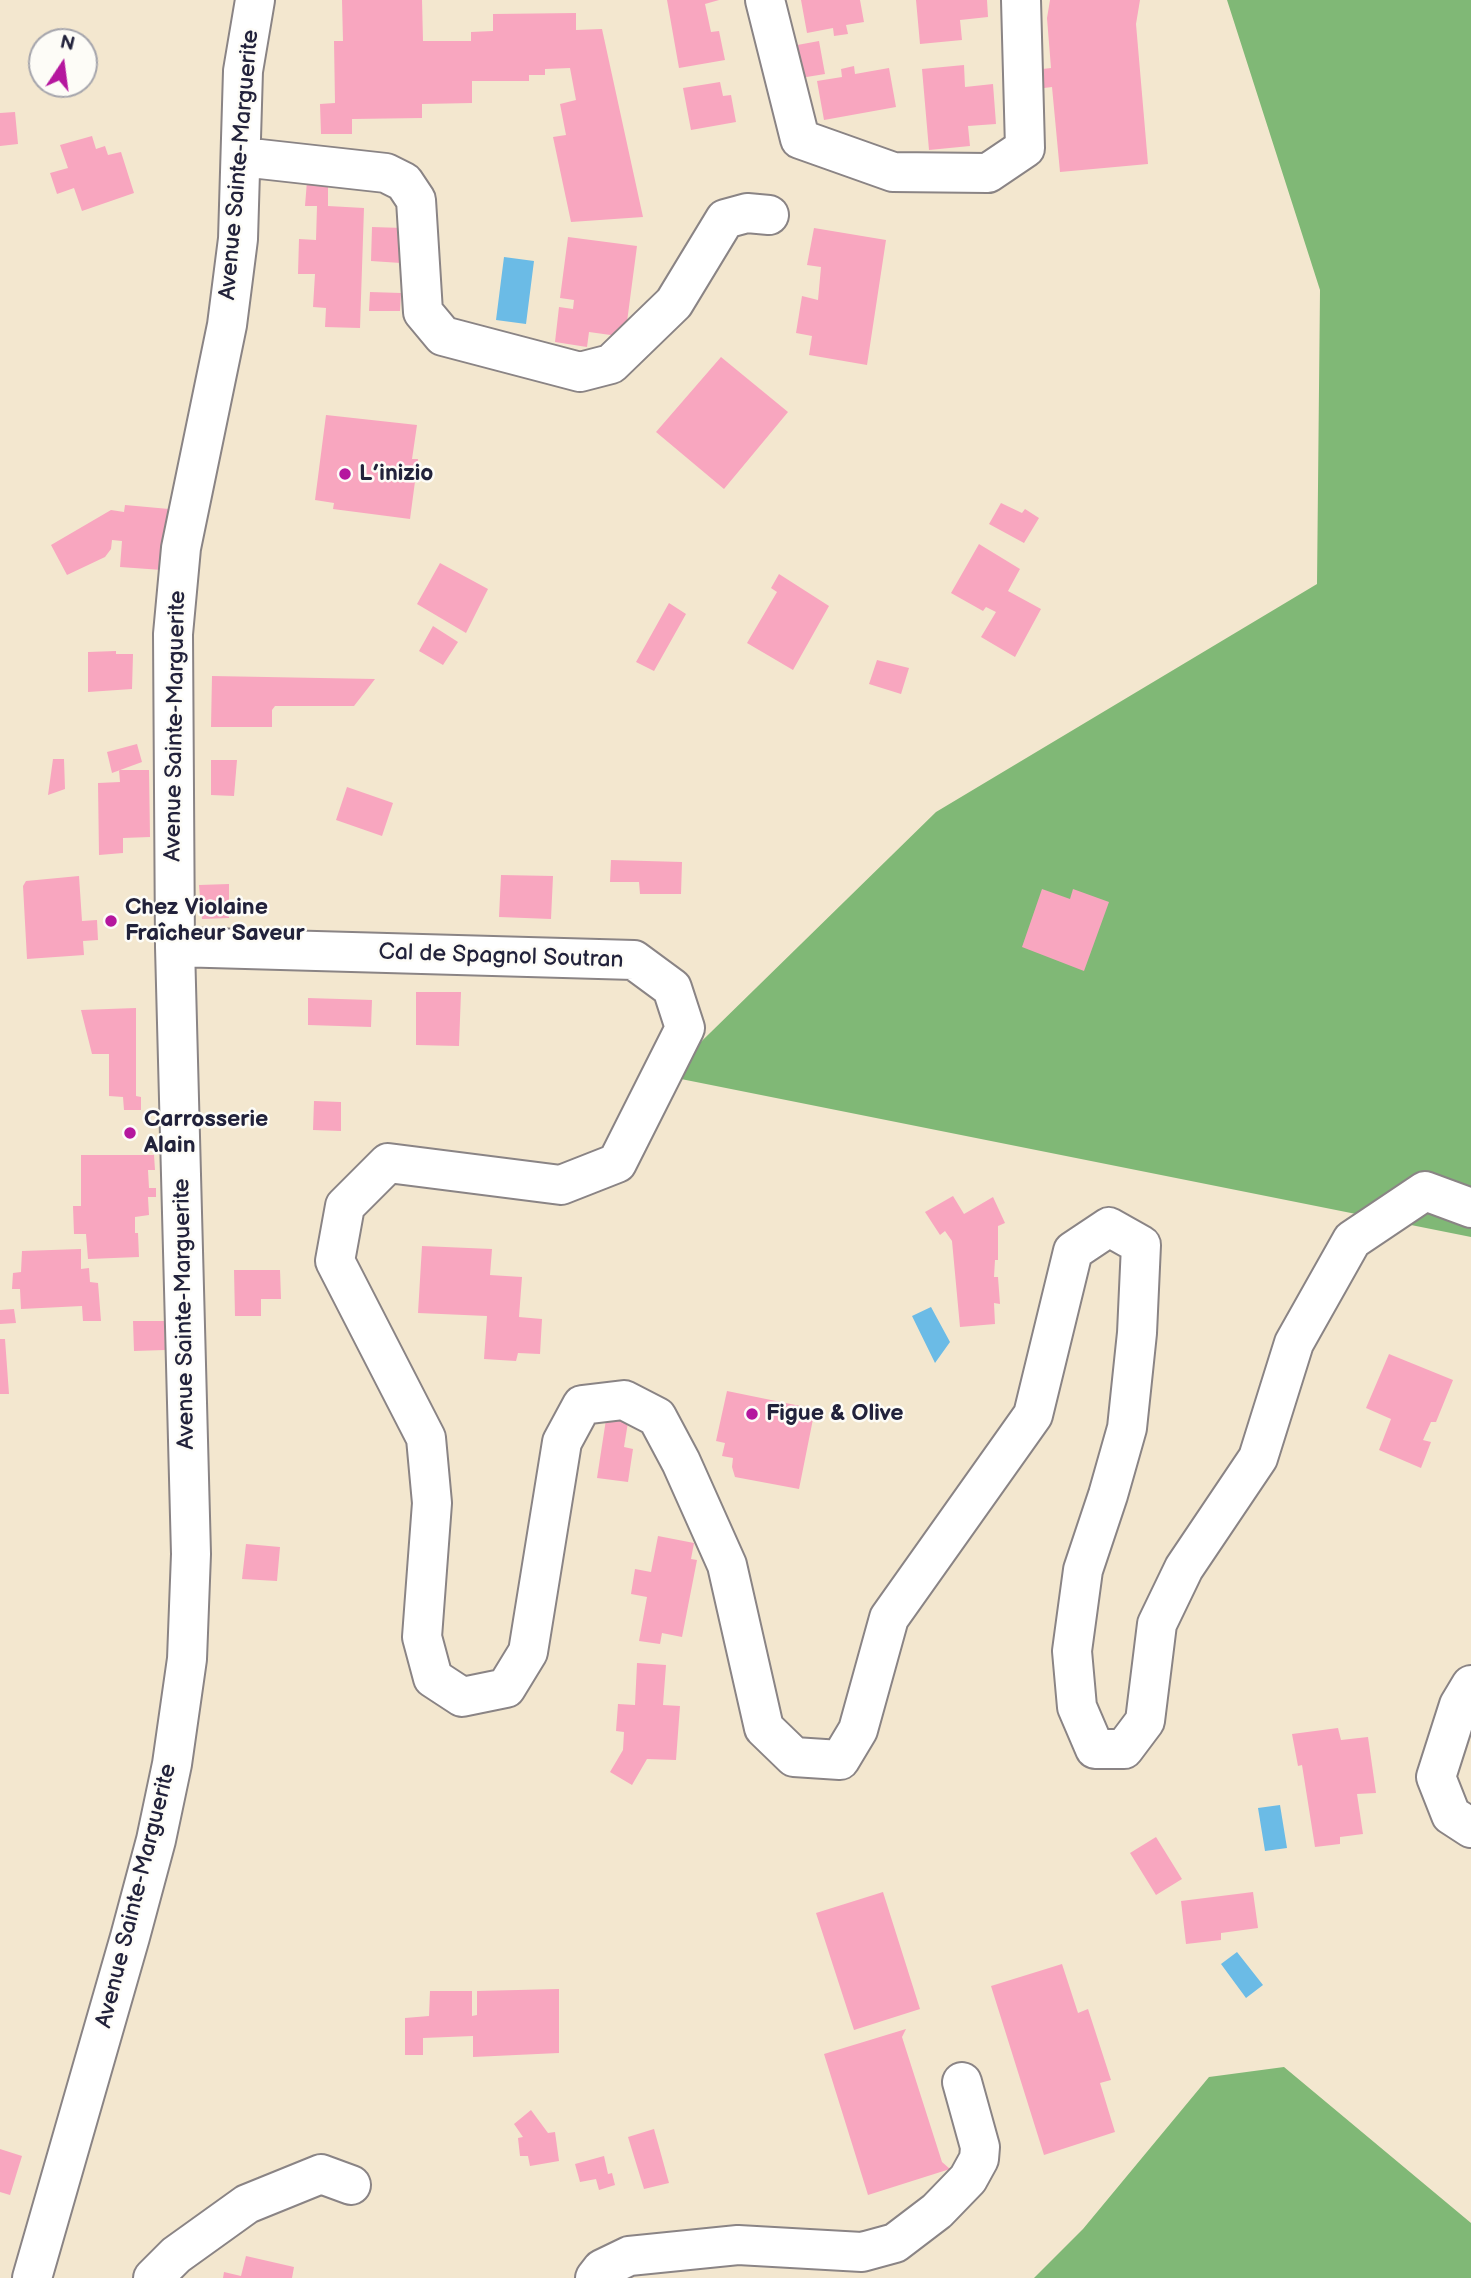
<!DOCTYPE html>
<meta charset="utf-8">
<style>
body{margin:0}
#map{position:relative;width:1471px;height:2278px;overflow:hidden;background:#f3e7cf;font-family:"Balsamiq Sans",sans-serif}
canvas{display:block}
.north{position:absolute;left:28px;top:28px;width:70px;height:70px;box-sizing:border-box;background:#fdfcf7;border:2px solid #a5a5ac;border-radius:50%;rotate:13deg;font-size:19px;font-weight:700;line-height:28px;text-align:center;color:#22223b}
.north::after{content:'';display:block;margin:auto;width:24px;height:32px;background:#b5179e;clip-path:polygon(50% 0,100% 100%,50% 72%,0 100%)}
</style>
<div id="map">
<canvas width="1471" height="2278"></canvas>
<div class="north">N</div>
</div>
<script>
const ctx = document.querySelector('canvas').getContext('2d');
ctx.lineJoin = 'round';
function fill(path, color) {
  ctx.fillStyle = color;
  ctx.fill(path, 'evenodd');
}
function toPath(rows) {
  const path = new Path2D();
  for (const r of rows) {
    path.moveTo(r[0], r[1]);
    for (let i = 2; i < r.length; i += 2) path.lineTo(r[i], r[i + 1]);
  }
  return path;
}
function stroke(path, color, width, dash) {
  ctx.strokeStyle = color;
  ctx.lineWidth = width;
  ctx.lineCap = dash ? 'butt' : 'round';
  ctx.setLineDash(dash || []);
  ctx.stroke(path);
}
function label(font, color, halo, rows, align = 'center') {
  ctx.font = font + ' "Balsamiq Sans",sans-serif';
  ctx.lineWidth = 5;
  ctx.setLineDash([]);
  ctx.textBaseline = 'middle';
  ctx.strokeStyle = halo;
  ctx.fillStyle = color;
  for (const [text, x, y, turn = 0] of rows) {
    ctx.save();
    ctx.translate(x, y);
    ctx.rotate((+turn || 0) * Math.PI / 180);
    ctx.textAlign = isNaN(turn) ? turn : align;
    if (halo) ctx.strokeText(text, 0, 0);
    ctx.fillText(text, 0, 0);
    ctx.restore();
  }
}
fill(toPath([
 [1227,0,1471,0,1471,1237,666,1076,936,812,1317,584,1320,290],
 [1284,2067,1471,2223,1471,2278,1034,2278,1083,2229,1209,2077]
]), '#80b876');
fill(toPath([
 [504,257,534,261,526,324,496,320],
 [931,1307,950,1342,935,1363,912,1316],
 [1280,1805,1287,1848,1265,1851,1258,1808],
 [1237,1952,1263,1985,1246,1998,1221,1964]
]), '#6bbbe6');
fill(toPath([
 [342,0,422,0,423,41,471,41,471,32,493,31,493,14,576,13,576,30,602,29,643,217,571,222,553,137,566,135,560,104,576,100,570,68,545,69,545,75,529,75,529,81,472,81,472,103,422,104,422,118,352,119,352,134,321,134,320,104,335,103,334,41,343,41],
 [667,0,719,0,705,4,711,32,719,31,725,60,679,68],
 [801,0,860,0,864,22,846,25,848,34,834,36,833,28,807,33],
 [916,0,987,0,988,17,960,20,962,40,920,44],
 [1050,0,1140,0,1136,24,1148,164,1060,172,1052,87,1036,89,1034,70,1051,68,1047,18],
 [819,41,825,74,788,80,781,48],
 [964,65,965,87,993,84,996,124,968,126,970,146,929,150,922,69],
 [854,66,855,74,889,68,896,107,824,120,817,81,842,77,841,69],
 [720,82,723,96,731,95,736,122,691,130,683,88],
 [15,112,18,144,0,146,0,113],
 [92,136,96,149,105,146,108,155,121,152,134,193,82,211,74,188,57,194,50,173,68,168,60,145],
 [307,181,328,183,328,206,364,208,360,328,325,327,326,308,313,307,315,274,298,274,299,239,316,240,317,206,305,206],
 [372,227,403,228,401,263,371,261],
 [814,228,886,240,867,365,809,355,812,336,796,333,802,296,818,300,821,267,807,265],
 [568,237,637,246,625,337,589,332,587,347,555,342,559,307,573,309,574,300,560,298],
 [370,292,401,293,400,311,369,311],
 [721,357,788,412,724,489,656,432],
 [326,415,417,425,412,459,418,459,410,519,333,509,334,503,315,500],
 [1001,503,1022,513,1025,509,1039,518,1024,543,989,524],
 [125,505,169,509,162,570,120,567,122,541,112,540,111,549,105,557,67,575,51,545,111,510,124,512],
 [979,544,1020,569,1008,591,1041,609,1015,657,981,637,996,612,986,607,983,611,951,593],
 [440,563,488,589,466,633,417,604],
 [779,574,829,606,793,670,747,643,777,592,771,588],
 [669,603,686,614,654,671,636,662],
 [433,626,458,642,443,665,419,651],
 [116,651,116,654,133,654,132,689,88,692,88,652],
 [877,660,909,668,901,694,869,684],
 [212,676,375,679,354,706,275,706,272,710,272,727,211,727],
 [137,744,142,762,112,773,107,752],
 [53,759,64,759,65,789,48,795],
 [211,760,237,760,234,796,211,795],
 [119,770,149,770,150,837,123,838,123,853,99,855,98,783,120,782],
 [347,787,393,803,382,836,336,820],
 [611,860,682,862,681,894,640,894,639,882,610,882],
 [501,875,553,876,551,919,499,917],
 [79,876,82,921,97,920,98,940,83,941,84,955,27,959,23,886,26,881],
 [229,884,229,918,202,919,199,885],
 [1042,889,1070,899,1073,889,1109,902,1084,971,1022,947],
 [416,992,461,992,459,1046,416,1045],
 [308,998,372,1000,371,1027,308,1025],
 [136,1008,136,1096,141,1097,141,1110,124,1110,123,1097,109,1096,109,1054,92,1054,81,1010],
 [314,1101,341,1102,341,1131,313,1130],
 [81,1155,154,1155,155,1170,148,1170,149,1188,156,1188,156,1197,148,1197,149,1215,135,1217,135,1233,138,1233,139,1257,88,1259,86,1234,74,1234,73,1206,81,1206],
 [953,1196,964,1214,993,1197,1005,1223,998,1226,998,1260,995,1260,994,1277,998,1277,1000,1304,994,1303,995,1324,960,1327,952,1241,945,1231,940,1235,925,1212],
 [422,1246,492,1249,490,1275,522,1277,519,1317,542,1319,540,1354,518,1353,516,1361,484,1359,487,1316,418,1313],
 [81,1249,81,1269,89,1268,90,1282,98,1283,101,1321,83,1321,82,1306,21,1309,20,1289,12,1289,13,1273,21,1272,22,1251],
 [234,1270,280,1270,281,1299,261,1299,261,1316,235,1316],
 [14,1309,16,1323,0,1324,0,1310],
 [133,1321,164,1321,165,1350,134,1351],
 [0,1339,5,1339,9,1394,0,1394],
 [1389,1354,1453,1380,1436,1422,1431,1422,1423,1440,1431,1442,1421,1468,1379,1450,1391,1419,1366,1408],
 [727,1391,815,1409,799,1489,735,1477,732,1467,733,1458,722,1456,725,1443,716,1441],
 [607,1413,629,1416,624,1447,633,1449,628,1482,597,1478],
 [658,1536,694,1543,691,1559,697,1560,682,1637,662,1633,660,1644,639,1641,647,1597,631,1594,635,1569,651,1572],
 [246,1544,280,1547,277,1581,242,1579],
 [637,1663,666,1665,663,1705,680,1706,676,1760,647,1759,632,1785,610,1772,623,1750,624,1732,616,1731,618,1704,635,1705],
 [1338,1728,1341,1740,1368,1737,1376,1793,1357,1794,1363,1834,1340,1837,1340,1844,1315,1847,1302,1765,1298,1766,1292,1734],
 [1156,1837,1182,1879,1156,1895,1130,1853],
 [883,1892,920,2009,854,2030,816,1913],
 [1253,1892,1258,1928,1221,1933,1221,1940,1186,1944,1181,1901],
 [1062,1964,1078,2013,1088,2009,1111,2080,1100,2083,1115,2132,1044,2155,991,1986],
 [559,1989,559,2053,473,2057,473,2036,423,2038,423,2055,405,2055,405,2018,429,2016,430,1991,472,1991,472,2016,477,2015,477,1991],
 [906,2029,902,2037,942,2162,950,2169,868,2195,824,2054],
 [531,2110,548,2133,555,2132,559,2161,530,2166,528,2156,520,2156,518,2138,523,2137,514,2124],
 [654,2129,669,2183,644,2189,628,2137],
 [0,2149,22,2156,10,2195,0,2192],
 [604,2156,608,2174,612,2173,615,2185,599,2190,596,2179,580,2182,575,2164],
 [246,2256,294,2267,292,2278,223,2278,224,2272,241,2276]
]), '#f8a6bf');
const minor = toPath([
 [765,0,800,139,893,172,988,173,1025,148,1021,0],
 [242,157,386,173,404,182,416,200,423,312,443,336,580,372,611,364,674,303,725,219,747,213,769,215],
 [175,947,634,960,672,988,685,1028,617,1163,561,1185,388,1163,345,1206,335,1261,426,1438,432,1503,422,1637,433,1678,462,1697,506,1688,528,1652,562,1442,582,1405,624,1400,657,1417,681,1462,727,1565,764,1728,794,1757,840,1760,858,1730,889,1618,1033,1415,1073,1251,1109,1227,1141,1245,1137,1333,1127,1428,1108,1495,1083,1570,1072,1651,1077,1707,1095,1749,1124,1749,1145,1721,1157,1624,1184,1568,1258,1458,1294,1343,1352,1240,1425,1191,1471,1208],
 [1471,1685,1459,1705,1436,1777,1451,1815,1471,1828],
 [32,2278,130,1937,156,1840,172,1764,187,1659,191,1554,175,947,173,634,181,548,227,325,238,239,243,71,255,0],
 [153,2278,176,2255,247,2204,321,2174,351,2185],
 [595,2278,602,2269,629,2256,738,2245,862,2252,895,2243,937,2211,968,2179,979,2159,980,2147,962,2082]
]);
stroke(minor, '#8a8485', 42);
stroke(minor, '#fff', 38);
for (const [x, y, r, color] of [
 [345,474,7,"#b5179e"],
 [111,921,7,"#b5179e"],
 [130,1133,7,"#b5179e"],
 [752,1414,7,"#b5179e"]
]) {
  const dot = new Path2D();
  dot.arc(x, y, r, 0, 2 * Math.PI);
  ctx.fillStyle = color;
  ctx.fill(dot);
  stroke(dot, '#fdfcf7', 2.5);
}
label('23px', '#22223b', '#fdfcf7', [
 ["Avenue Sainte-Marguerite",240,165,-85],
 ["Avenue Sainte-Marguerite",176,726,-89],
 ["Cal de Spagnol Soutran",501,957,2],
 ["Avenue Sainte-Marguerite",185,1314,-91],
 ["Avenue Sainte-Marguerite",137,1896,-76]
]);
label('bold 23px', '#22223b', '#fdfcf7', [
 ["L’inizio",359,474],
 ["Chez Violaine",125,908],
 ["Fraîcheur Saveur",125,934],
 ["Carrosserie",144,1120],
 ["Alain",144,1146],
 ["Figue & Olive",766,1414]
], 'left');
</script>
